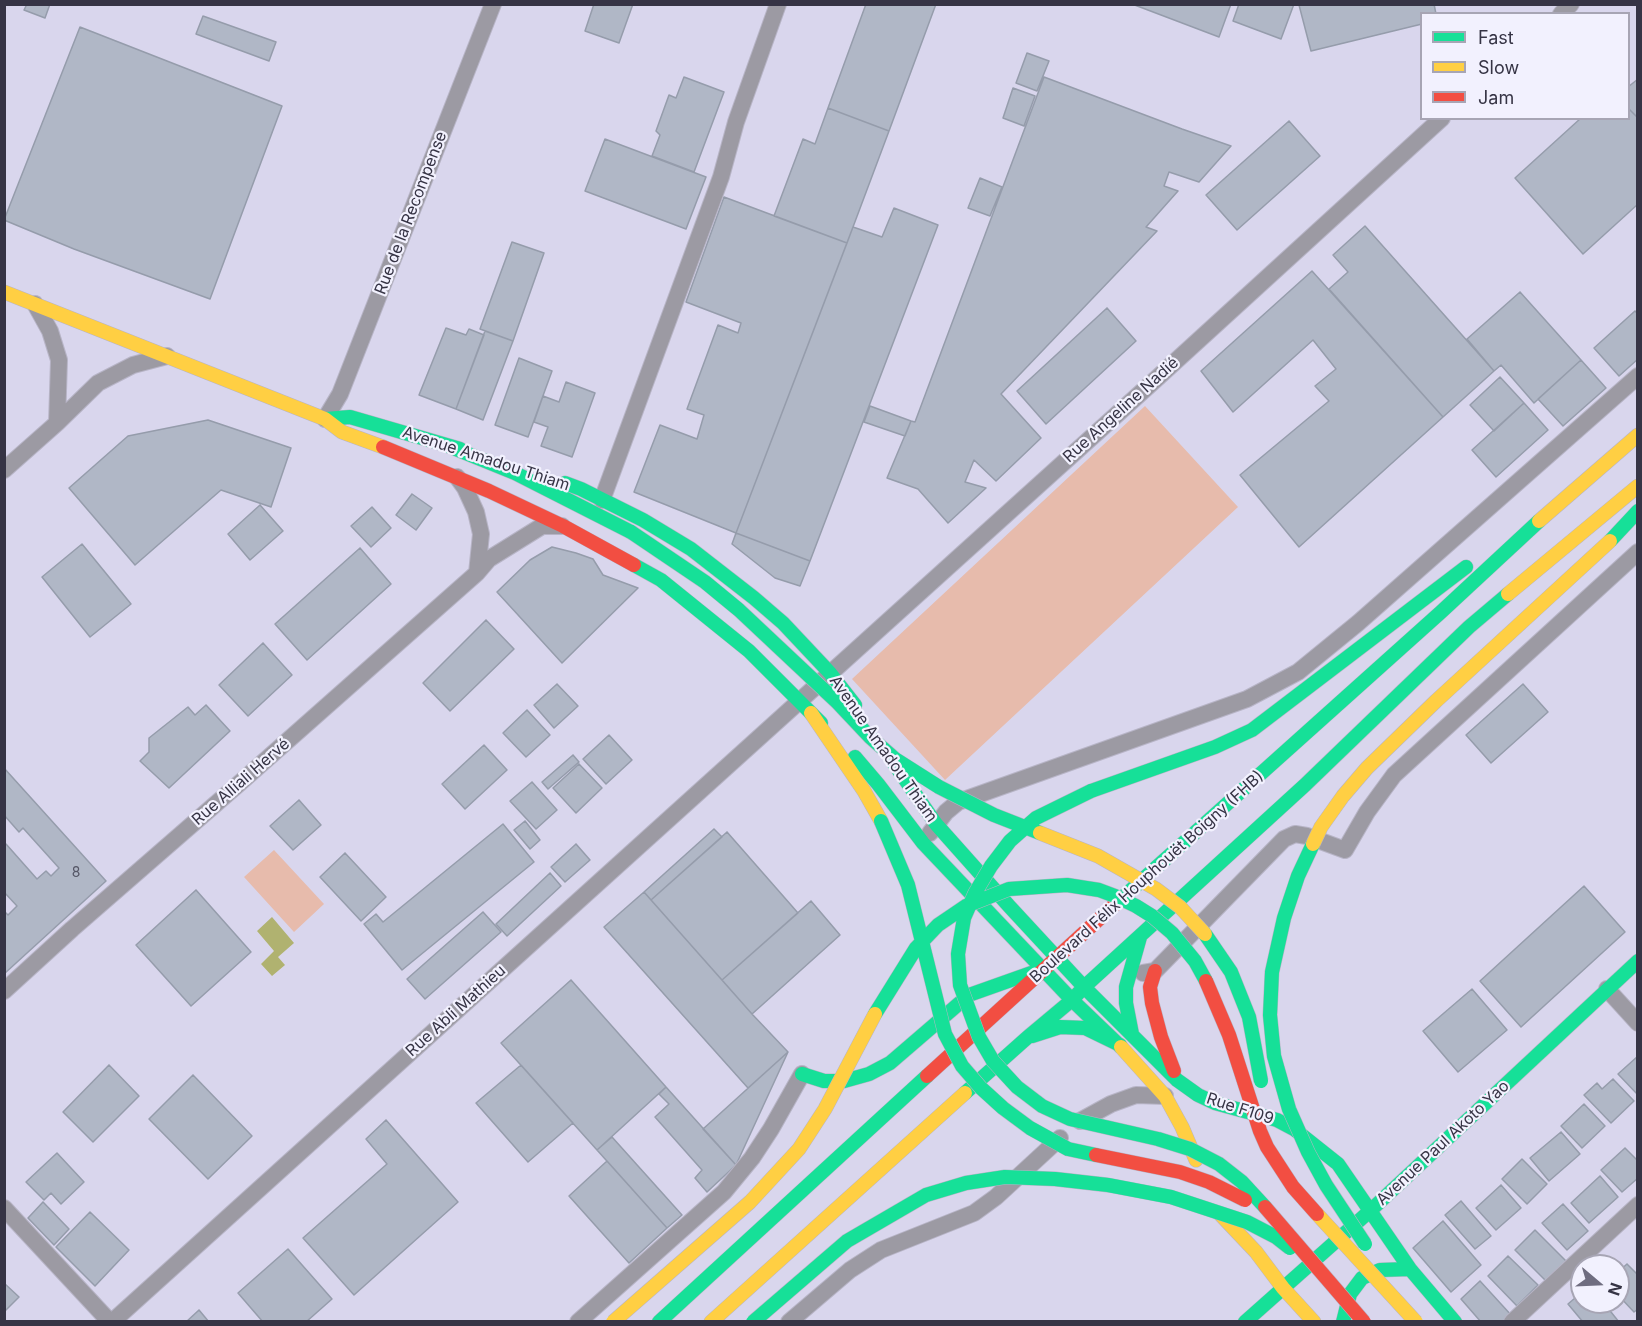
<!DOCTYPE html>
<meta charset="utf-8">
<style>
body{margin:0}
#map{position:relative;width:1642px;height:1326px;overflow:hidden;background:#d9d6ed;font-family:Inter,sans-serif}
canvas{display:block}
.frame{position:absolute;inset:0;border:6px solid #363445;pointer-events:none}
.legend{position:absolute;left:1420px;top:12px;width:210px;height:108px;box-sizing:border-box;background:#f2f1fe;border:2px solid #a7a5b4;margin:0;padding:8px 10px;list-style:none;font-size:18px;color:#363445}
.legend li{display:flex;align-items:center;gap:12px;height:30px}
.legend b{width:30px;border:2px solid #a7a5b4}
.north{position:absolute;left:1570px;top:1254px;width:60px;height:60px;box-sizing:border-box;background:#f2f1fe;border:2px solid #a7a5b4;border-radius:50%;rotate:109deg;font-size:16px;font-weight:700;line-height:24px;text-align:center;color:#363445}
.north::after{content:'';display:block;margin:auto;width:21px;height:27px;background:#6f6d80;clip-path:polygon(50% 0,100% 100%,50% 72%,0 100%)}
</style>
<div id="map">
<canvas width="1642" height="1326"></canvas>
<div class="frame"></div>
<ul class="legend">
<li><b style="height:8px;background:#16e098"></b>Fast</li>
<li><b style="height:8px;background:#ffcf43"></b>Slow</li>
<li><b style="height:8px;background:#f24e42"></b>Jam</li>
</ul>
<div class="north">N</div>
</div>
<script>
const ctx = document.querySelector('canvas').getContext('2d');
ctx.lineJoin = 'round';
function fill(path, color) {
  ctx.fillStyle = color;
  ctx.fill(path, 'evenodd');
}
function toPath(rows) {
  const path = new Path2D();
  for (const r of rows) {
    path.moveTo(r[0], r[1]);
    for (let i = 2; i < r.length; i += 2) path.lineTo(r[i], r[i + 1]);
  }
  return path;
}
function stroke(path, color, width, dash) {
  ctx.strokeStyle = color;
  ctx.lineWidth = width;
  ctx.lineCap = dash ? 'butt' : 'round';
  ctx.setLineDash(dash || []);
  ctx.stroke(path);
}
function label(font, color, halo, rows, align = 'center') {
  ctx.font = font + ' Inter,sans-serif';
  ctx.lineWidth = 4.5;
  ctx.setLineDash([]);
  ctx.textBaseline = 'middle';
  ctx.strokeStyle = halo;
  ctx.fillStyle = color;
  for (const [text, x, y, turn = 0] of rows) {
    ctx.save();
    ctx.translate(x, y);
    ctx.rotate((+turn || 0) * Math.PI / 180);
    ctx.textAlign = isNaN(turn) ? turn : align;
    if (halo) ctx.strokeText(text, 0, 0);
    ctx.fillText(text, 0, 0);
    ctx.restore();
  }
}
fill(toPath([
 [1145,406,1238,507,945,780,852,679],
 [274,850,324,904,294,932,244,877]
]), '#e7bbac');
fill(toPath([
 [272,917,294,943,278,957,285,965,272,976,261,964,274,951,257,931]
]), '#b0b270');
const building = toPath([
 [27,4,50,4,45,18,24,10,27,4],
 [594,4,633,4,619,43,585,31,594,4],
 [866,4,936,4,889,131,828,108,866,4],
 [1132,4,1231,4,1219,37,1132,4],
 [1239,4,1294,4,1281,39,1233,21,1239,4],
 [1434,4,1436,14,1422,14,1422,24,1311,51,1299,5,1434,4],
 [203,16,276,42,269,61,196,34,203,16],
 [80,27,282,106,210,299,74,249,4,220,80,27],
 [1027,53,1049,61,1037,91,1016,83,1027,53],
 [684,77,724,92,694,172,652,156,660,135,656,131,669,95,676,98,684,77],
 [1044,77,1182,129,1231,146,1199,182,1169,172,1164,186,1178,191,1146,227,1157,231,1001,394,1041,438,996,481,974,460,965,482,986,488,948,523,918,489,887,478,911,421,915,422,1044,77],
 [1638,79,1638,118,1628,108,1628,87,1638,79],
 [1013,88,1035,96,1024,126,1003,118,1013,88],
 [828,108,889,131,847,243,774,216,803,139,815,144,828,108],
 [1628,108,1638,118,1638,204,1583,254,1515,178,1581,118,1628,118,1628,108],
 [1289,121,1320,156,1237,230,1206,195,1289,121],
 [605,139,706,177,686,229,585,191,605,139],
 [980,178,1002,187,990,216,968,208,980,178],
 [724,197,847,243,736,533,634,492,660,425,697,439,704,415,687,409,718,325,738,333,741,323,686,302,724,197],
 [894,208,938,225,810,561,736,533,853,227,882,237,894,208],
 [1365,226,1494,371,1443,417,1329,289,1348,272,1333,255,1365,226],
 [512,242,544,253,513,341,480,329,512,242],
 [1312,271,1443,417,1299,547,1240,475,1329,401,1315,386,1336,369,1313,340,1233,412,1201,371,1312,271],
 [1520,292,1581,360,1534,403,1501,365,1494,371,1467,339,1520,292],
 [1107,308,1136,341,1046,424,1017,391,1107,308],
 [1635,311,1638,314,1638,359,1619,376,1594,348,1635,311],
 [446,328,466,335,469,329,484,335,456,409,419,395,446,328],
 [485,331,513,341,483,420,456,409,485,331],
 [519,358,552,371,528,437,495,425,519,358],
 [1581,360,1606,388,1563,426,1538,399,1581,360],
 [1500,377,1524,403,1494,431,1470,405,1500,377],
 [566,382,595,393,572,457,541,446,548,427,534,422,543,396,559,402,566,382],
 [1524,403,1548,430,1496,477,1472,450,1524,403],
 [870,406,911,421,905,436,864,422,870,406],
 [208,420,291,448,271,507,221,490,135,565,69,488,128,436,208,420],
 [412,494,432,508,416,530,396,515,412,494],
 [260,505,283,531,250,560,228,534,260,505],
 [372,507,391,528,371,547,351,526,372,507],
 [736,533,810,561,800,586,775,578,732,544,736,533],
 [82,544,131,604,90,637,42,577,82,544],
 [552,547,576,553,593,559,603,575,638,588,562,663,497,592,530,560,552,547],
 [360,548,391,584,307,660,275,624,360,548],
 [486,620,514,649,450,711,423,683,486,620],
 [263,643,292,675,248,716,219,685,263,643],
 [557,684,578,706,554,728,534,705,557,684],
 [1523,684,1548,712,1491,763,1466,735,1523,684],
 [206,705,230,731,169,788,140,761,149,752,149,738,188,707,195,715,206,705],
 [527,710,550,735,526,757,503,733,527,710],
 [609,735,632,760,606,784,583,759,609,735],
 [484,745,507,770,465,809,442,784,484,745],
 [573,755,579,762,548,789,542,782,573,755],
 [579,764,602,788,576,813,553,788,579,764],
 [4,768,106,881,4,974,4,911,8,915,17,906,4,892,4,845,6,844,37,879,46,871,51,876,59,868,23,828,19,832,4,815,4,768],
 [532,782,557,810,536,829,510,801,532,782],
 [299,800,321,825,293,850,270,826,299,800],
 [525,821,540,840,530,849,514,830,525,821],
 [503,824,534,862,402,970,364,924,376,914,383,922,503,824],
 [714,829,722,837,651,900,644,892,714,829],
 [727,832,798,913,722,980,651,900,727,832],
 [576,844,590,860,565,882,551,867,576,844],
 [345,853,386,897,361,921,320,877,345,853],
 [550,873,561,886,507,936,496,924,550,873],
 [1584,886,1625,932,1521,1027,1480,981,1584,886],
 [196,890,251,952,191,1006,136,945,196,890],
 [644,892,752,1014,788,1052,748,1088,604,927,644,892],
 [811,901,840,935,752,1014,722,980,811,901],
 [483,912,501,932,425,999,407,979,483,912],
 [571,980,666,1087,597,1150,501,1043,571,980],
 [1472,989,1507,1030,1458,1072,1423,1031,1472,989],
 [788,1052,736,1165,703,1129,788,1052],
 [1638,1056,1638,1095,1618,1074,1638,1056],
 [109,1065,139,1096,93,1142,63,1112,109,1065],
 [521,1065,573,1123,528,1162,476,1103,521,1065],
 [193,1075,252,1136,208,1179,149,1119,193,1075],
 [1613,1079,1634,1101,1611,1123,1584,1095,1597,1083,1602,1089,1613,1079],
 [666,1087,736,1165,707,1192,695,1178,702,1170,655,1117,669,1104,659,1094,666,1087],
 [1584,1104,1605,1126,1582,1148,1561,1126,1584,1104],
 [386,1120,458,1202,354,1295,303,1238,387,1164,366,1139,386,1120],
 [1561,1132,1580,1154,1549,1181,1530,1158,1561,1132],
 [612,1137,682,1215,667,1228,597,1150,612,1137],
 [1625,1148,1638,1161,1638,1178,1622,1192,1601,1170,1625,1148],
 [57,1153,84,1182,61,1204,51,1193,44,1200,26,1182,57,1153],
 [1522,1159,1547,1184,1527,1204,1502,1179,1522,1159],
 [607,1161,667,1228,629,1263,569,1196,607,1161],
 [1600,1176,1618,1197,1589,1223,1571,1203,1600,1176],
 [1501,1185,1521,1208,1496,1230,1476,1208,1501,1185],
 [1461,1201,1491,1236,1475,1249,1445,1215,1461,1201],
 [43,1202,69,1229,54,1245,28,1218,43,1202],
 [1563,1204,1588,1231,1567,1250,1542,1223,1563,1204],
 [90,1212,129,1250,95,1286,56,1247,90,1212],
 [1443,1221,1481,1265,1451,1292,1413,1248,1443,1221],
 [1535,1230,1569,1264,1549,1284,1515,1250,1535,1230],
 [288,1249,332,1299,306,1322,263,1322,238,1293,288,1249],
 [1508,1256,1538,1285,1517,1306,1488,1276,1508,1256],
 [1627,1264,1638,1275,1638,1309,1634,1312,1618,1295,1618,1272,1627,1264],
 [1480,1281,1512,1316,1506,1322,1481,1322,1461,1299,1480,1281],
 [4,1283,19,1297,4,1312,4,1283],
 [1582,1292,1582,1302,1603,1302,1619,1322,1583,1322,1568,1304,1582,1292],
 [199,1310,209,1322,186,1322,199,1310]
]);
fill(building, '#b0b7c6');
stroke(building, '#959cab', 1.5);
const street = toPath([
 [1561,14,1571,4],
 [35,304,50,331,59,360,57,423],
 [325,419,340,394,493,4],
 [4,470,57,423,98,383,133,365,167,356],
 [457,477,465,488,476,512,481,534,477,573],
 [602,500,721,177,736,122,778,4],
 [930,833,946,812,958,802,1247,699,1298,672,1358,623,1638,376],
 [1143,973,1155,971,1284,839,1295,834,1307,836,1345,850,1367,812,1394,775,1638,552],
 [1607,989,1638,1023],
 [4,991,72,929,242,781,477,573,489,559,542,526,562,526],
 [1080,1121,1111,1104,1136,1095,1165,1096],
 [4,1208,110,1322],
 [112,1322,1155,380,1442,118],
 [578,1322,724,1192,752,1158,771,1129,802,1074],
 [789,1322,850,1270,881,1250,974,1213,996,1197,1060,1138],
 [1512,1322,1638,1205]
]);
const fast = toPath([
 [325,419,350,417,460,449],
 [446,445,515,473,631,532],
 [565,483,581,489,643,520,691,549,754,598,783,623,830,673,855,705],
 [1610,541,1638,511],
 [634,565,661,580,749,651,821,723],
 [855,757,878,784,923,843,1072,1000,1121,1047],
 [893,762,936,824,1009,906,1084,987,1177,1080,1198,1095,1215,1103,1277,1120,1294,1129,1338,1164,1410,1269,1455,1322],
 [1091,791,1215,747,1252,730,1466,567],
 [1121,899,1441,612,1539,521],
 [1132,1034,1126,1003,1126,987,1140,937],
 [1032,1036,1060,1027,1085,1028,1120,1045],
 [802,1074,824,1081,844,1081,869,1074,890,1063,969,995,1031,973],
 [965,1093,1029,1036,1072,1000,1084,987,1305,785,1469,627,1508,594],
 [659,1322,927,1076],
 [1245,1322,1371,1210,1638,961],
 [1343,1322,1350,1294,1362,1278,1380,1270,1410,1269]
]);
const slow = toPath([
 [4,292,325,419,342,432,383,447],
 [1539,521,1638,435],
 [1508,594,1638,486],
 [811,713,864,791,881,821],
 [1121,1047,1165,1096,1182,1127,1196,1160],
 [1220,1214,1256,1252,1283,1288,1314,1322],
 [711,1322,965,1093]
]);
const jam = toPath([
 [383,447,489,491,563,526,634,565],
 [1155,971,1150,987,1152,1003,1161,1037,1174,1071],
 [927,1076,1121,899]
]);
stroke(street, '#b7b4c6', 18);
stroke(fast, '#b7b4c6', 15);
stroke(slow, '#b7b4c6', 15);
stroke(jam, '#b7b4c6', 15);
stroke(street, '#9c9aa3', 16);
stroke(fast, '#16e098', 14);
stroke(slow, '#ffcf43', 14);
stroke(jam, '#f24e42', 14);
const fastBridge = toPath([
 [631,532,705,582,739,610,838,703,870,737,895,759,939,787,994,815,1040,833],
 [1091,791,1036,818,1010,841,991,866,975,893,964,918,958,954,960,985,979,1037,993,1061,1017,1087,1042,1106,1070,1119,1158,1139,1190,1149,1219,1164,1242,1182,1265,1207],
 [881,821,908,885,945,1034,962,1066,981,1088,1003,1108,1030,1128,1068,1149,1096,1155],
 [1313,844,1298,876,1284,918,1272,972,1270,1015,1274,1056,1289,1109,1308,1152,1326,1185,1365,1244],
 [1205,934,1231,972,1249,1017,1261,1081],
 [875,1014,916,948,938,925,966,906,1009,889,1067,885,1099,890,1115,896,1136,906,1152,916,1172,933,1195,961,1206,981],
 [753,1322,847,1241,926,1195,966,1183,1005,1177,1055,1179,1108,1185,1171,1197,1247,1222,1276,1237,1290,1248]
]);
const slowBridge = toPath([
 [1040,833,1098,856,1156,889,1180,907,1205,934],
 [1313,844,1321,827,1343,796,1367,768,1436,701,1610,541],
 [1317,1214,1416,1322],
 [613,1322,750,1202,799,1149,825,1109,875,1014]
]);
const jamBridge = toPath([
 [1206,981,1229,1035,1260,1131,1267,1147,1293,1187,1317,1214],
 [1096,1155,1180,1172,1209,1182,1245,1200],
 [1265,1207,1364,1322]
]);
stroke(fastBridge, '#b7b4c6', 15, []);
stroke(slowBridge, '#b7b4c6', 15, []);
stroke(jamBridge, '#b7b4c6', 15, []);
stroke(fastBridge, '#16e098', 14);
stroke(slowBridge, '#ffcf43', 14);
stroke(jamBridge, '#f24e42', 14);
label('14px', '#545565', null, [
 ["8",76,873]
]);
label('16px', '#363445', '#f2f1fe', [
 ["Rue de la Recompense",411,213,-69],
 ["Rue Angeline Nadié",1121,410,-42],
 ["Avenue Amadou Thiam",486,459,18],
 ["Avenue Amadou Thiam",883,749,55],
 ["Rue Alliali Hervé",241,782,-41],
 ["Boulevard Félix Houphouët Boigny (FHB)",1147,877,-42],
 ["Rue Abli Mathieu",456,1011,-42],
 ["Rue F109",1240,1109,18],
 ["Avenue Paul Akoto Yao",1443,1143,-43]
]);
</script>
